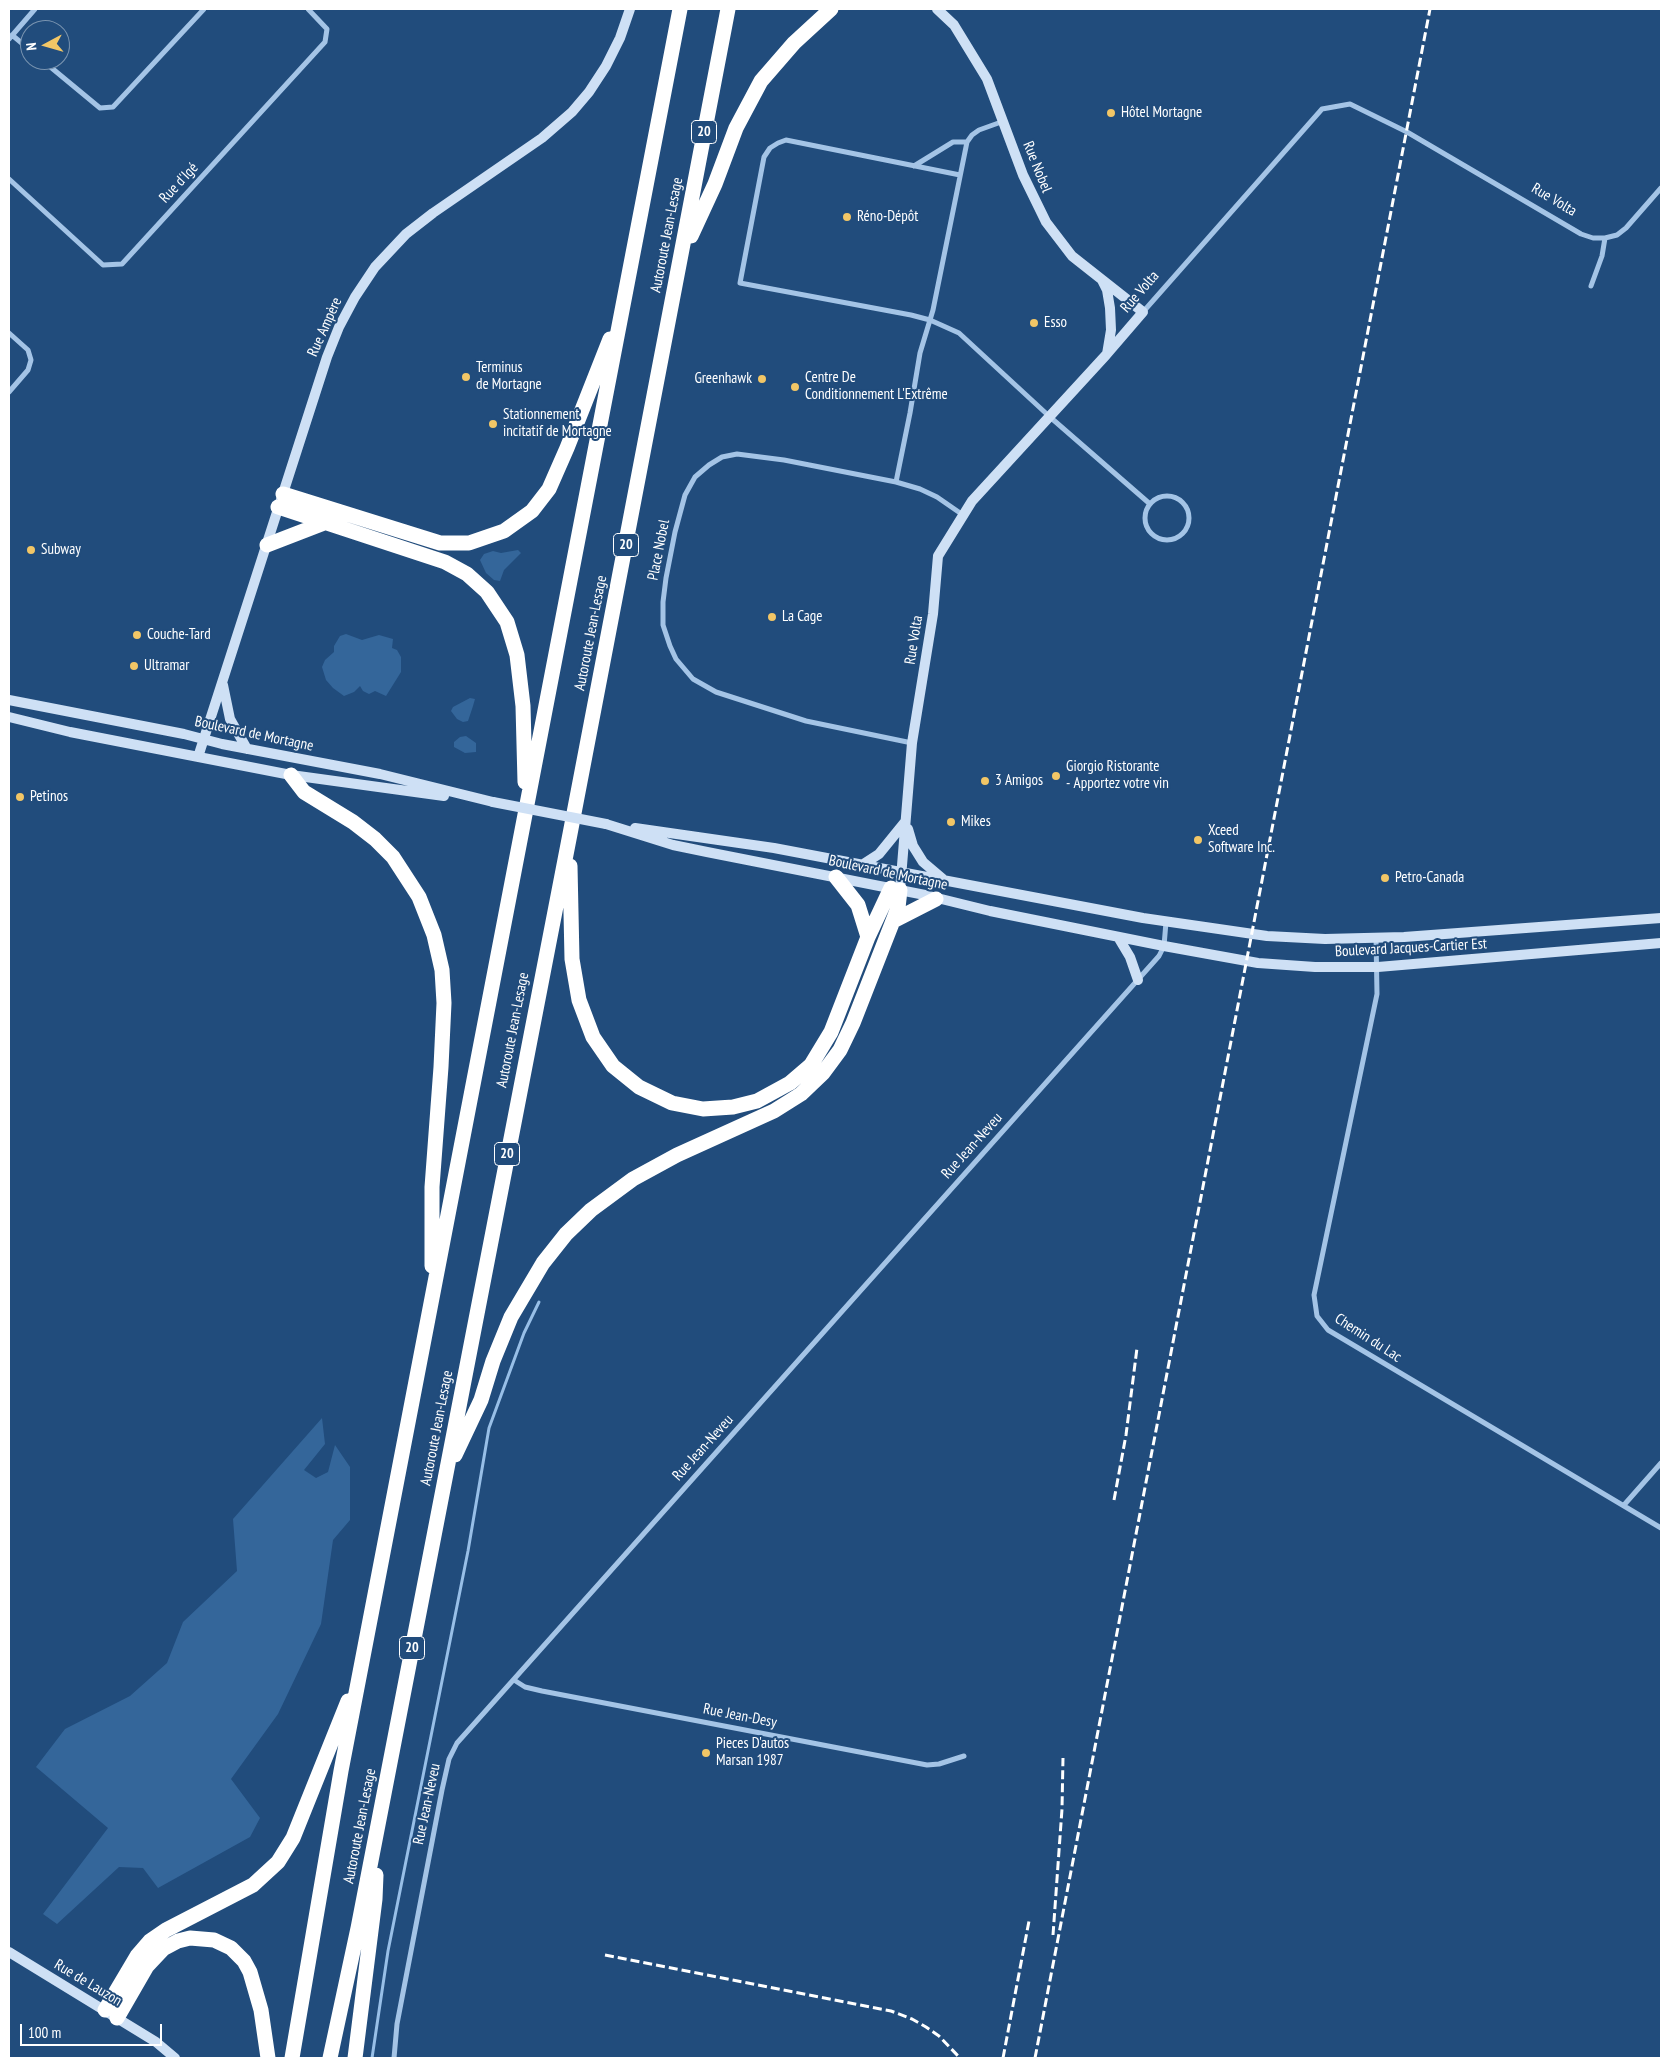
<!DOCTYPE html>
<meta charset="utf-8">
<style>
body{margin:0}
#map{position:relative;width:1670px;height:2067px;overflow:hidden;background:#214c7c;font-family:"PT Sans Narrow",sans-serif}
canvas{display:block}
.frame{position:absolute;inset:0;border:10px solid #fff;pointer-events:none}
.north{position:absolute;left:20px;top:20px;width:50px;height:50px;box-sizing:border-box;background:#214c7c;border:1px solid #7a94b0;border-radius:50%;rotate:264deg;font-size:14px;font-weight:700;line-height:20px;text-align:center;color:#fff}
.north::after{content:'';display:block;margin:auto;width:18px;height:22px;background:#f2c666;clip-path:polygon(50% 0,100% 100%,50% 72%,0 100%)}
.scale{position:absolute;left:20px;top:2024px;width:142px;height:22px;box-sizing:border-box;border:2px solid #fff;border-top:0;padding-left:6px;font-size:15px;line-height:18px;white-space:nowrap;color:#fff;-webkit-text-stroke:4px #214c7c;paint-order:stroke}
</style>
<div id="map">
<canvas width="1670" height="2067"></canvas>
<div class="frame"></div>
<div class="north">N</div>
<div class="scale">100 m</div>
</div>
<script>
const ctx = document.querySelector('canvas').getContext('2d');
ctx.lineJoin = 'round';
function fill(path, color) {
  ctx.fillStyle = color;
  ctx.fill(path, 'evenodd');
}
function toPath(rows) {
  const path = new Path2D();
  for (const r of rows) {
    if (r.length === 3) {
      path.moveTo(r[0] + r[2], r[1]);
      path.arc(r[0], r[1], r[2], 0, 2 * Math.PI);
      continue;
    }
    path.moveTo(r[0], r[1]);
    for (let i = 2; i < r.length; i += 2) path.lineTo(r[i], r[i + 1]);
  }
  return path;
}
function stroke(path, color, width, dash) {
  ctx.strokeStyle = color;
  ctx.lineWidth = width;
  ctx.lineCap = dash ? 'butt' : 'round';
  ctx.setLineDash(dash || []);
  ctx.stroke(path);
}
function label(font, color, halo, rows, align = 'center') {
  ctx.font = font + ' "PT Sans Narrow",sans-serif';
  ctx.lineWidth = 4;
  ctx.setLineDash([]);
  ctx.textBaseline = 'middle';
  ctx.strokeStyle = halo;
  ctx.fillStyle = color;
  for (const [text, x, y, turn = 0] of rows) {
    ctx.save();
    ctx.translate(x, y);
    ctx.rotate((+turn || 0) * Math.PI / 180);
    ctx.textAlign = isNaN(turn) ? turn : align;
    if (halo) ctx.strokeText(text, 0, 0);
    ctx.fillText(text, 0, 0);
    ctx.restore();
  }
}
fill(toPath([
 [518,550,521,553,504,570,500,581,494,580,486,573,480,560,484,554,493,551,501,553],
 [346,634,362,640,379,635,393,639,392,648,397,650,401,657,401,672,386,696,375,691,369,694,363,691,360,686,354,692,344,696,333,688,326,680,322,667,325,660,334,652,334,646,340,636],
 [470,698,475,699,473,706,468,721,463,722,457,719,451,711,453,707],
 [466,736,476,743,476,752,465,753,454,747,454,742,460,737],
 [322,1418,325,1444,304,1470,316,1478,328,1472,335,1445,350,1467,350,1520,333,1540,321,1624,278,1714,231,1779,260,1818,250,1837,158,1888,143,1868,119,1867,57,1924,43,1914,108,1828,36,1767,65,1729,130,1696,167,1663,183,1622,237,1571,233,1519]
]), '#34669a');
stroke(toPath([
 [372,2058,388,1951,468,1551,489,1428,524,1333,539,1302]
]), '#98bfe7', 3);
stroke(toPath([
 [12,35,30,50],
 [9,39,35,9],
 [42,60,100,108,113,107,204,9],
 [914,166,953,142,967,142],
 [960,175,786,140,778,143,770,148,764,157,740,283,911,315,930,320,959,333,1050,417,1150,504],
 [9,179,103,265,122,264,325,42,327,29,308,9],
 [1591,286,1602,256,1605,238],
 [1143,312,1322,109,1350,104,1407,132,1581,234,1593,238,1605,238,1617,235,1626,228,1661,188],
 [9,333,28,350,31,360,28,370,9,392],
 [896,482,910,413,920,353,933,310,967,142,972,135,979,130,1004,121],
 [1167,518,22],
 [912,743,806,721,716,692,693,679,676,659,670,646,663,625,663,602,666,578,675,532,685,495,695,477,709,465,722,457,737,454,784,460,896,482,920,489,937,497,963,515],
 [1376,938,1377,994,1314,1295,1317,1316,1328,1330,1661,1528],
 [1624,1505,1661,1463],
 [514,1680,525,1687,542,1691,927,1765,939,1764,964,1756],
 [394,2058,397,2024,442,1790,449,1759,457,1743,1159,956,1164,946,1166,922]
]), '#a4c4e6', 5);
stroke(toPath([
 [1102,280,1107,290,1110,308,1111,330,1107,354],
 [223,685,230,719,247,749],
 [9,700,184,734,222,744,380,774,493,802],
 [9,717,70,732,291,775,444,796],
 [198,757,327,357,339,327,355,297,375,267,406,234,433,213,542,138,572,112,589,92,606,66,620,38,630,9],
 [606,824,673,845,707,852,925,895,990,911,1164,946,1258,963,1315,967,1378,967,1661,943],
 [635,828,774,848,1143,918,1267,936,1325,939,1404,937,1661,918],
 [908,829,913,846,923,862,943,879],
 [862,865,879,854,905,822],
 [900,890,912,743,933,614,938,556,972,501,1106,355,1143,312,1072,256,1046,222,1023,175,987,79,954,25,937,9],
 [1118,937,1130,957,1138,980],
 [9,1952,156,2042,175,2058]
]), '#cee0f5', 10);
stroke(toPath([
 [691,236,715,184,736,128,761,81,794,43,831,9],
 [283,494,440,543,469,543,504,531,532,511,549,489,567,448,610,339],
 [278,507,445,562,467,574,487,592,507,622,517,655,523,706,525,782],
 [267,545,324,523],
 [291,775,304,792,353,822,375,839,393,857,419,897,434,935,442,970,444,1003,441,1067,432,1187,432,1266],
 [570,866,572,959,579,1000,593,1037,613,1066,639,1087,672,1103,703,1109,733,1107,757,1101,790,1083,811,1065,831,1032,868,937,891,888],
 [836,877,858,905,868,937],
 [893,921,936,899],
 [455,1455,481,1400,493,1361,511,1317,543,1263,566,1234,591,1210,633,1179,677,1155,774,1111,801,1094,823,1073,840,1050,853,1023,898,908,900,890],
 [105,2010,137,1956,150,1941,166,1930,253,1885,278,1862,293,1838,348,1701],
 [117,2018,147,1966,163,1949,178,1941,190,1938,214,1940,231,1948,244,1961,250,1972,261,2010,268,2058],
 [292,2058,341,1771,680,9],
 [330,2058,358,1928,570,834,728,9],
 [355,2058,375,1899,376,1875]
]), '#fff', 15);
stroke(toPath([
 [1114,1500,1126,1435,1137,1348],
 [1053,1935,1062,1809,1063,1758],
 [605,1955,891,2011,912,2019,926,2027,939,2036,960,2058],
 [1003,2058,1029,1921],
 [1035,2058,1430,9]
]), '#fff', 3, [9, 4]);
stroke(toPath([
 [493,802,606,824]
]), '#cee0f5', 10);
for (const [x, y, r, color] of [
 [1111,113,5,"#f2c666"],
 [847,217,5,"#f2c666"],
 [1034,323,5,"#f2c666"],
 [466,377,5,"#f2c666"],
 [762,379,5,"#f2c666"],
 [795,387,5,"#f2c666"],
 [493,424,5,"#f2c666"],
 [31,550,5,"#f2c666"],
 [772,617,5,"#f2c666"],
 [137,635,5,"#f2c666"],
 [134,666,5,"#f2c666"],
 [1056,776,5,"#f2c666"],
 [985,781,5,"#f2c666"],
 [20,797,5,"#f2c666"],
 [951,822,5,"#f2c666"],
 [1198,840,5,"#f2c666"],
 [1385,878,5,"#f2c666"],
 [706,1753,5,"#f2c666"]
]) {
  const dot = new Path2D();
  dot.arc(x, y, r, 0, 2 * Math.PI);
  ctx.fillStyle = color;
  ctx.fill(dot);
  stroke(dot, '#214c7c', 2);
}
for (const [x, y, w] of [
 [704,132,25],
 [626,545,25],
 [507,1154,25],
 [412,1648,25]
]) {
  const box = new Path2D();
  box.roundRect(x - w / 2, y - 11.5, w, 23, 4);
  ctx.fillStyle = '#214c7c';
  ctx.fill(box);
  stroke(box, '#fff', 1);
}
label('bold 14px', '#fff', null, [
 ["20",704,132],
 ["20",626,545],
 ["20",507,1154],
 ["20",412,1648]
]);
label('15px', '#fff', '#214c7c', [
 ["Hôtel Mortagne",1121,113],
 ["Réno-Dépôt",857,217],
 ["Esso",1044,323],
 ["Terminus",476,368],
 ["de Mortagne",476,385],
 ["Centre De",805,378],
 ["Conditionnement L'Extrême",805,395],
 ["Greenhawk",752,379,"right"],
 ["Stationnement",503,415],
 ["incitatif de Mortagne",503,432],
 ["Subway",41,550],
 ["La Cage",782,617],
 ["Couche-Tard",147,635],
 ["Ultramar",144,666],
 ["Giorgio Ristorante",1066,767],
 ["- Apportez votre vin",1066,784],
 ["3 Amigos",995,781],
 ["Petinos",30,797],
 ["Mikes",961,822],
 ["Xceed",1208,831],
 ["Software Inc.",1208,848],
 ["Petro-Canada",1395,878],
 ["Pieces D'autos",716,1744],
 ["Marsan 1987",716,1761]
], 'left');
label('15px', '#fff', '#214c7c', [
 ["Rue Nobel",1037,167,68],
 ["Rue d'Igé",179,183,-47],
 ["Rue Volta",1554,200,31],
 ["Autoroute Jean-Lesage",667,235,-79],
 ["Rue Volta",1140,292,-49],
 ["Rue Ampère",325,327,-66],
 ["Place Nobel",659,550,-79],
 ["Autoroute Jean-Lesage",591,633,-79],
 ["Rue Volta",914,640,-81],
 ["Boulevard de Mortagne",254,734,12],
 ["Boulevard de Mortagne",888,873,12],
 ["Boulevard Jacques-Cartier Est",1411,948,-3],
 ["Autoroute Jean-Lesage",513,1030,-79],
 ["Rue Jean-Neveu",972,1146,-48],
 ["Chemin du Lac",1368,1338,33],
 ["Autoroute Jean-Lesage",437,1428,-79],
 ["Rue Jean-Neveu",703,1448,-48],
 ["Rue Jean-Desy",740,1716,11],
 ["Rue Jean-Neveu",427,1804,-78],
 ["Autoroute Jean-Lesage",360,1826,-79],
 ["Rue de Lauzon",88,1983,31]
]);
</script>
